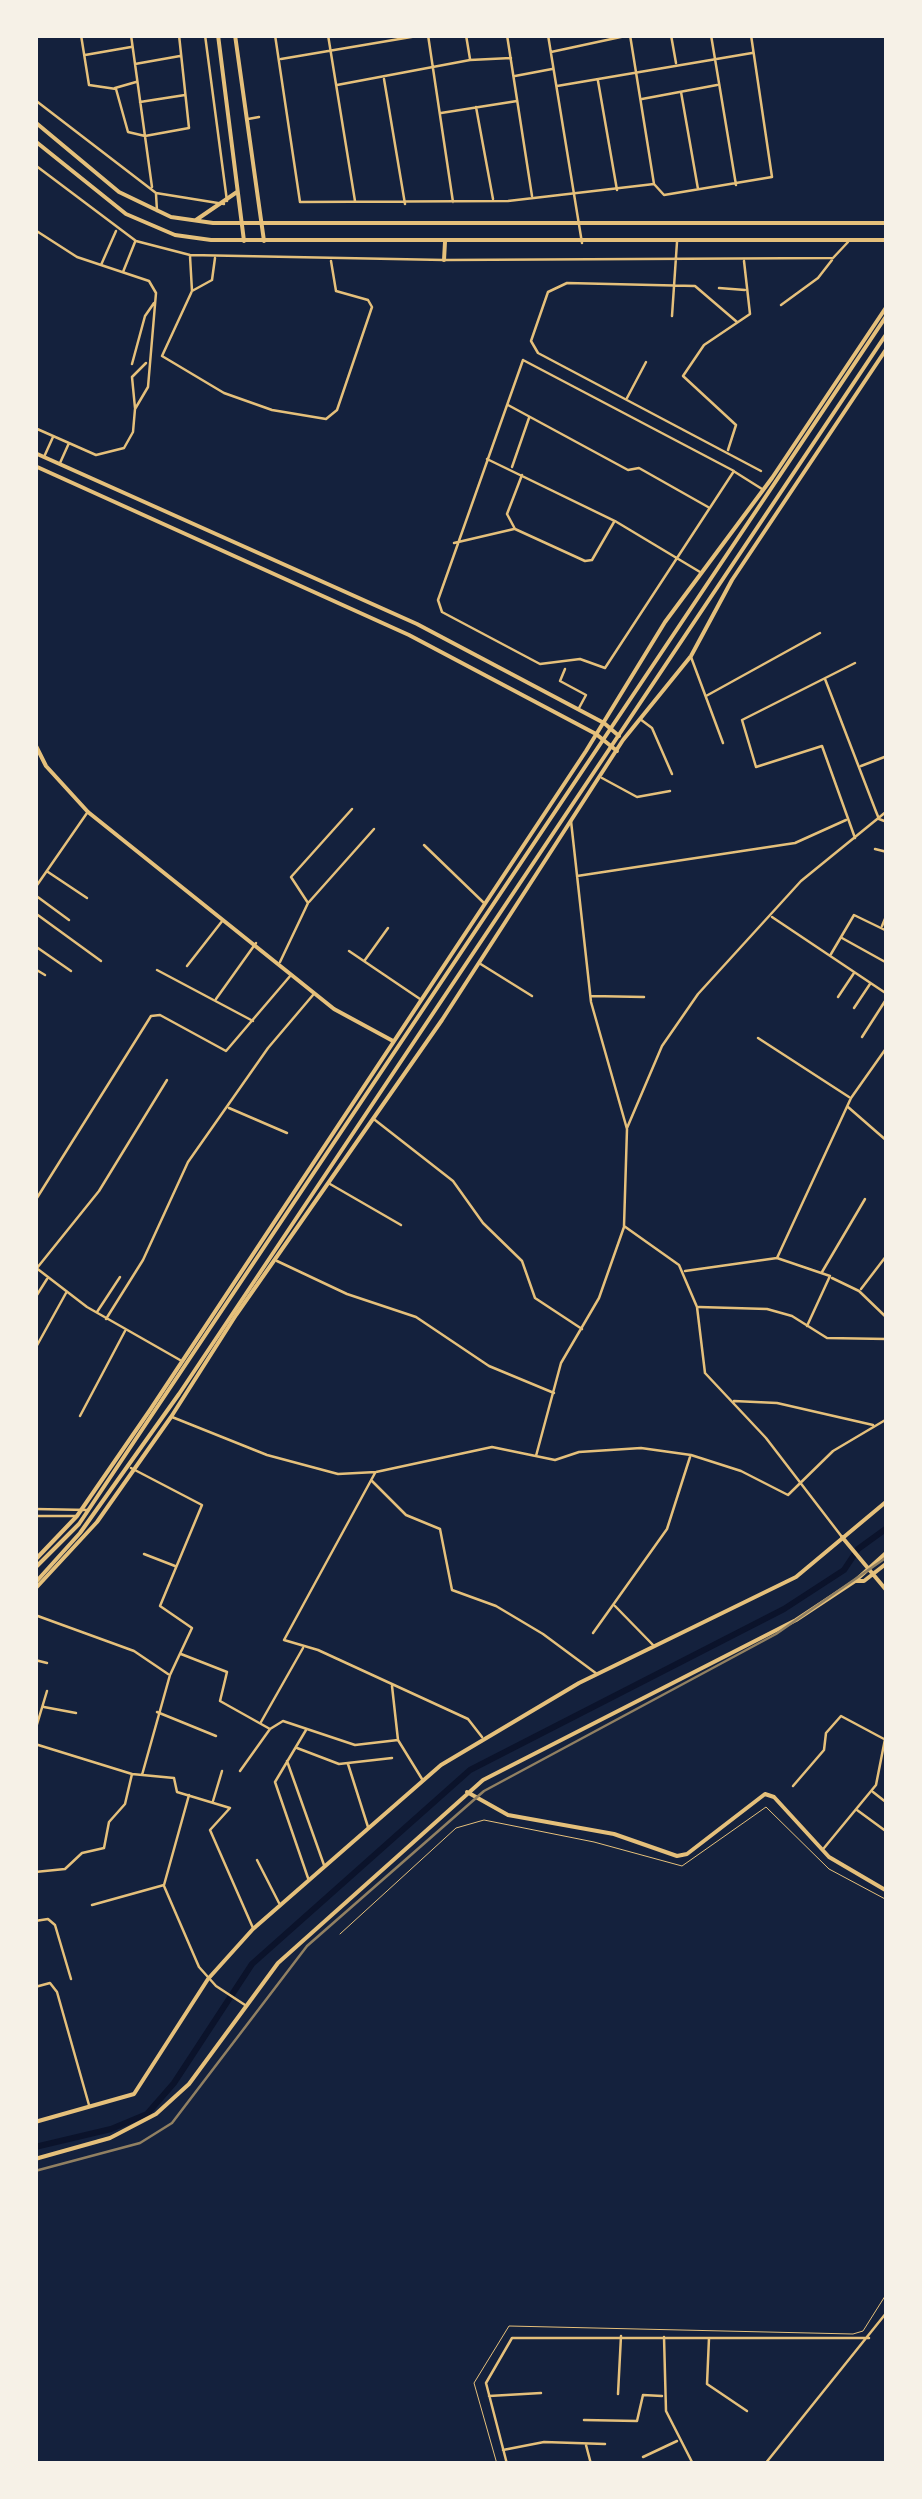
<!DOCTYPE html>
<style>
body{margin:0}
#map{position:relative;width:922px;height:2499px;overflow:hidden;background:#14213d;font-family:"Zilla Slab",serif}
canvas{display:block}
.frame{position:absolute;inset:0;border:38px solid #f6f1e7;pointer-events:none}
</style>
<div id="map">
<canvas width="922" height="2499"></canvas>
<div class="frame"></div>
</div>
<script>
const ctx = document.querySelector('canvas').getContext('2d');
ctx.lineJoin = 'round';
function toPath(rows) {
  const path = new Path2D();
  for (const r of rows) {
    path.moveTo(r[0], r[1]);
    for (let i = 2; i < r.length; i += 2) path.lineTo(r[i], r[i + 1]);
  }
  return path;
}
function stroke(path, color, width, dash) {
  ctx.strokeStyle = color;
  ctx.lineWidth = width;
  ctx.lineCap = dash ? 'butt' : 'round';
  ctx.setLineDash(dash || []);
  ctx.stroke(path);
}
stroke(toPath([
 [35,2147,111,2129,147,2114,174,2083,252,1964,470,1770,784,1609,844,1570,858,1549,887,1528]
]), '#0b132b', 6);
stroke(toPath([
 [340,1934,456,1828,484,1820,594,1842,682,1866,766,1807,829,1869,887,1900],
 [497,2464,474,2383,509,2326,853,2334,863,2331,887,2293]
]), '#e5c07b', 1);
stroke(toPath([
 [81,35,89,85,116,89,128,132,145,136,189,128,179,35],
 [131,35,152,187],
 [205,35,227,201],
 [275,35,300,202,508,201,654,184],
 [328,35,355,201],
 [428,35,453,202],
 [466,35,470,59],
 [507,35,532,196],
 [548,35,582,243],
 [671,35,676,63],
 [711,35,736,185],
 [551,52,630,35,654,184,664,195,772,177,751,35],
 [85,55,131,47],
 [281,59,423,35],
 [135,64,180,56],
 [515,76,552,69],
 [384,79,405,204],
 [598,81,617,190],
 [337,85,470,60,511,58],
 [557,86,752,53],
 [115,88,136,82],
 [681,92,698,189],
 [642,99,717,85],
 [35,100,156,193,224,204],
 [140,102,185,95],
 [476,107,493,199],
 [441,113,517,101],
 [248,119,259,117],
 [35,165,136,241,190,255,444,260,833,258,848,242],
 [156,194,157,211],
 [35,230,77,257,149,281,156,293,148,387,135,409,133,432,124,448,96,455,35,428],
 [190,256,192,291],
 [215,258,212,280,192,291,162,356,224,393,272,410,326,419,337,410,372,307,368,300,336,291,331,261],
 [101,265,116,231],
 [123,272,135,242],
 [719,288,745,290],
 [781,305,818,278,832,260],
 [672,316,677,242],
 [737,322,695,286,567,283,548,292,531,341,538,353,761,471],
 [523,360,734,471,605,668,580,659,540,664,442,612,438,600,523,360],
 [132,364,145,316,154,303],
 [627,398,646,362],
 [508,405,628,470,639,468,708,507],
 [135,408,132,377,146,363],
 [728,450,736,425,683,376,704,345,750,314,744,261],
 [44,457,53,437],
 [487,459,615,521,700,572],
 [60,463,69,443],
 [512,467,529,418],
 [735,472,762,489],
 [522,475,507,514,515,529,585,561,592,560,614,522],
 [454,543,514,529],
 [691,657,723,743],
 [855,663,742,720,756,767,822,746,855,838],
 [565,669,560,681,586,695,579,708],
 [825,679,875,809,879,819,887,822],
 [706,696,820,633],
 [640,719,652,728,672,774],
 [861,766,887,756],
 [602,778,637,797,670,791],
 [571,821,591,1002,627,1129,624,1226,679,1265,697,1307,705,1373,766,1438,842,1537],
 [424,845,484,903],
 [875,849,887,852],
 [48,872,87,898],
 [577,876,795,843,846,820],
 [35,888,87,813],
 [35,895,69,920],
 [309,902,374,829],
 [35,913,101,961],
 [772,917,887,994],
 [882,926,887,914],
 [842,938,887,963],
 [35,946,71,971],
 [349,951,420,999],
 [831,954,854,915,887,931],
 [365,960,388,928],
 [280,962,308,903,291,877,352,809],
 [479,963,532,996],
 [187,966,223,920],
 [35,969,45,975],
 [157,970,253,1021],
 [591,996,644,997],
 [838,997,854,973],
 [216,999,256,943],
 [854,1008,870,984],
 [862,1037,887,998],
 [758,1038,849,1097],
 [848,1107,887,1141],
 [229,1108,287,1133],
 [375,1120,453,1181,483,1223,522,1261,535,1298,582,1329],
 [627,1128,662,1046,698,994,801,881,887,811],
 [330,1184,401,1225],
 [35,1201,151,1016,160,1015,226,1051,291,975],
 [777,1258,851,1098,887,1047],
 [277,1261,347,1294,416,1317,489,1366,554,1393],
 [35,1267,87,1307,180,1360],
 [37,1268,99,1191,167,1080],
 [685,1271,777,1258,830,1276,807,1326],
 [822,1272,865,1199],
 [832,1278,859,1291,887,1318],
 [861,1289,887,1255],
 [35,1298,47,1279],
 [699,1307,767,1309,792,1316,827,1338,887,1339],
 [97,1312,120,1277],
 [106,1319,143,1260,188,1162,268,1048,313,995],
 [35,1349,66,1293],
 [734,1401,777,1403,873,1425],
 [80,1416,125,1331],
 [172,1417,267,1455,338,1474,376,1472,492,1447,555,1460,579,1452,641,1448,691,1455,741,1471,788,1495,833,1451,887,1419],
 [536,1456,561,1363,599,1298,624,1227],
 [131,1468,202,1505,160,1606,192,1628,170,1675,142,1775],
 [375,1473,284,1640,318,1650,468,1719,482,1737],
 [372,1481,406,1515,440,1529,452,1590,496,1606,543,1634,597,1674],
 [35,1509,88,1510],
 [35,1516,76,1516],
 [144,1554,175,1566],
 [615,1606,654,1646],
 [35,1615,134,1651,168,1674],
 [593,1633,667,1529,690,1457],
 [181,1654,227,1672,220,1701,270,1729,283,1721,355,1745,398,1740],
 [35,1660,47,1663],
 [392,1686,398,1740,422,1779],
 [44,1707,76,1713],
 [157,1712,216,1736],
 [261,1722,303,1648],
 [306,1730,275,1782,308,1878],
 [35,1731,47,1691],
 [35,1744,132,1774,125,1804,109,1822,104,1848,82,1853,65,1869,35,1872],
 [297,1748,339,1764,392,1758],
 [287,1761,324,1865],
 [348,1764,368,1827],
 [240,1771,270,1729],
 [132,1774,174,1778,177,1792,230,1808,210,1830,253,1928],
 [793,1786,824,1750,826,1733,841,1716,884,1739],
 [873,1792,887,1803],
 [213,1801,222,1771],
 [857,1810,887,1832],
 [824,1848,876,1785,887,1729],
 [257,1860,279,1903],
 [164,1886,199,1967,216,1986,245,2005],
 [92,1905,164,1885,189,1795],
 [35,1921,48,1919,55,1925,71,1979],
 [35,1987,50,1983,57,1992,89,2105],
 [664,2337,666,2411,693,2464],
 [709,2338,707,2384,747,2411],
 [618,2394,621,2336],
 [489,2396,541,2393],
 [584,2420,637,2421,643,2395,662,2396],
 [586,2445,591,2464],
 [503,2450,544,2442,605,2444],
 [643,2457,677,2441],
 [507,2464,486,2383,512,2338,869,2338],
 [765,2464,887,2312]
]), '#e5c07b', 2.5);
stroke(toPath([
 [218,35,244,241],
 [235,35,264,241],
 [35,122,119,192,171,217,213,223,887,223],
 [35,141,126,214,175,235,211,240,887,240],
 [196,220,237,192],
 [444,260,445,242],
 [35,453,417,624,604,723,619,736],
 [35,466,409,635,596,734,617,751],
 [35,744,46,766,88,812,334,1009,393,1041],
 [842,1537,887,1591],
 [35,1560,77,1516,150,1410,586,751,665,622,772,478,887,306],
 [855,1581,864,1581,887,1563],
 [35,1589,97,1522,171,1417,236,1315,442,1020,623,740,691,656,732,580,887,348],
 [467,1792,508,1815,614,1834,677,1856,687,1854,765,1794,774,1797,829,1857,887,1891],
 [35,2122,134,2094,208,1979,253,1929,441,1765,579,1683,796,1577,887,1501],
 [35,2159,110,2138,156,2114,189,2084,278,1963,483,1780,796,1620,855,1581,887,1552]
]), '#e5c07b', 4);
stroke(toPath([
 [35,1568,79,1524,887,315],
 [35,1583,80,1533,179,1394,887,333]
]), '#e5c07b', 4);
stroke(toPath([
 [35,2171,140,2143,172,2123,307,1946,484,1791,776,1634,887,1557]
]), '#918062', 2.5);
</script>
